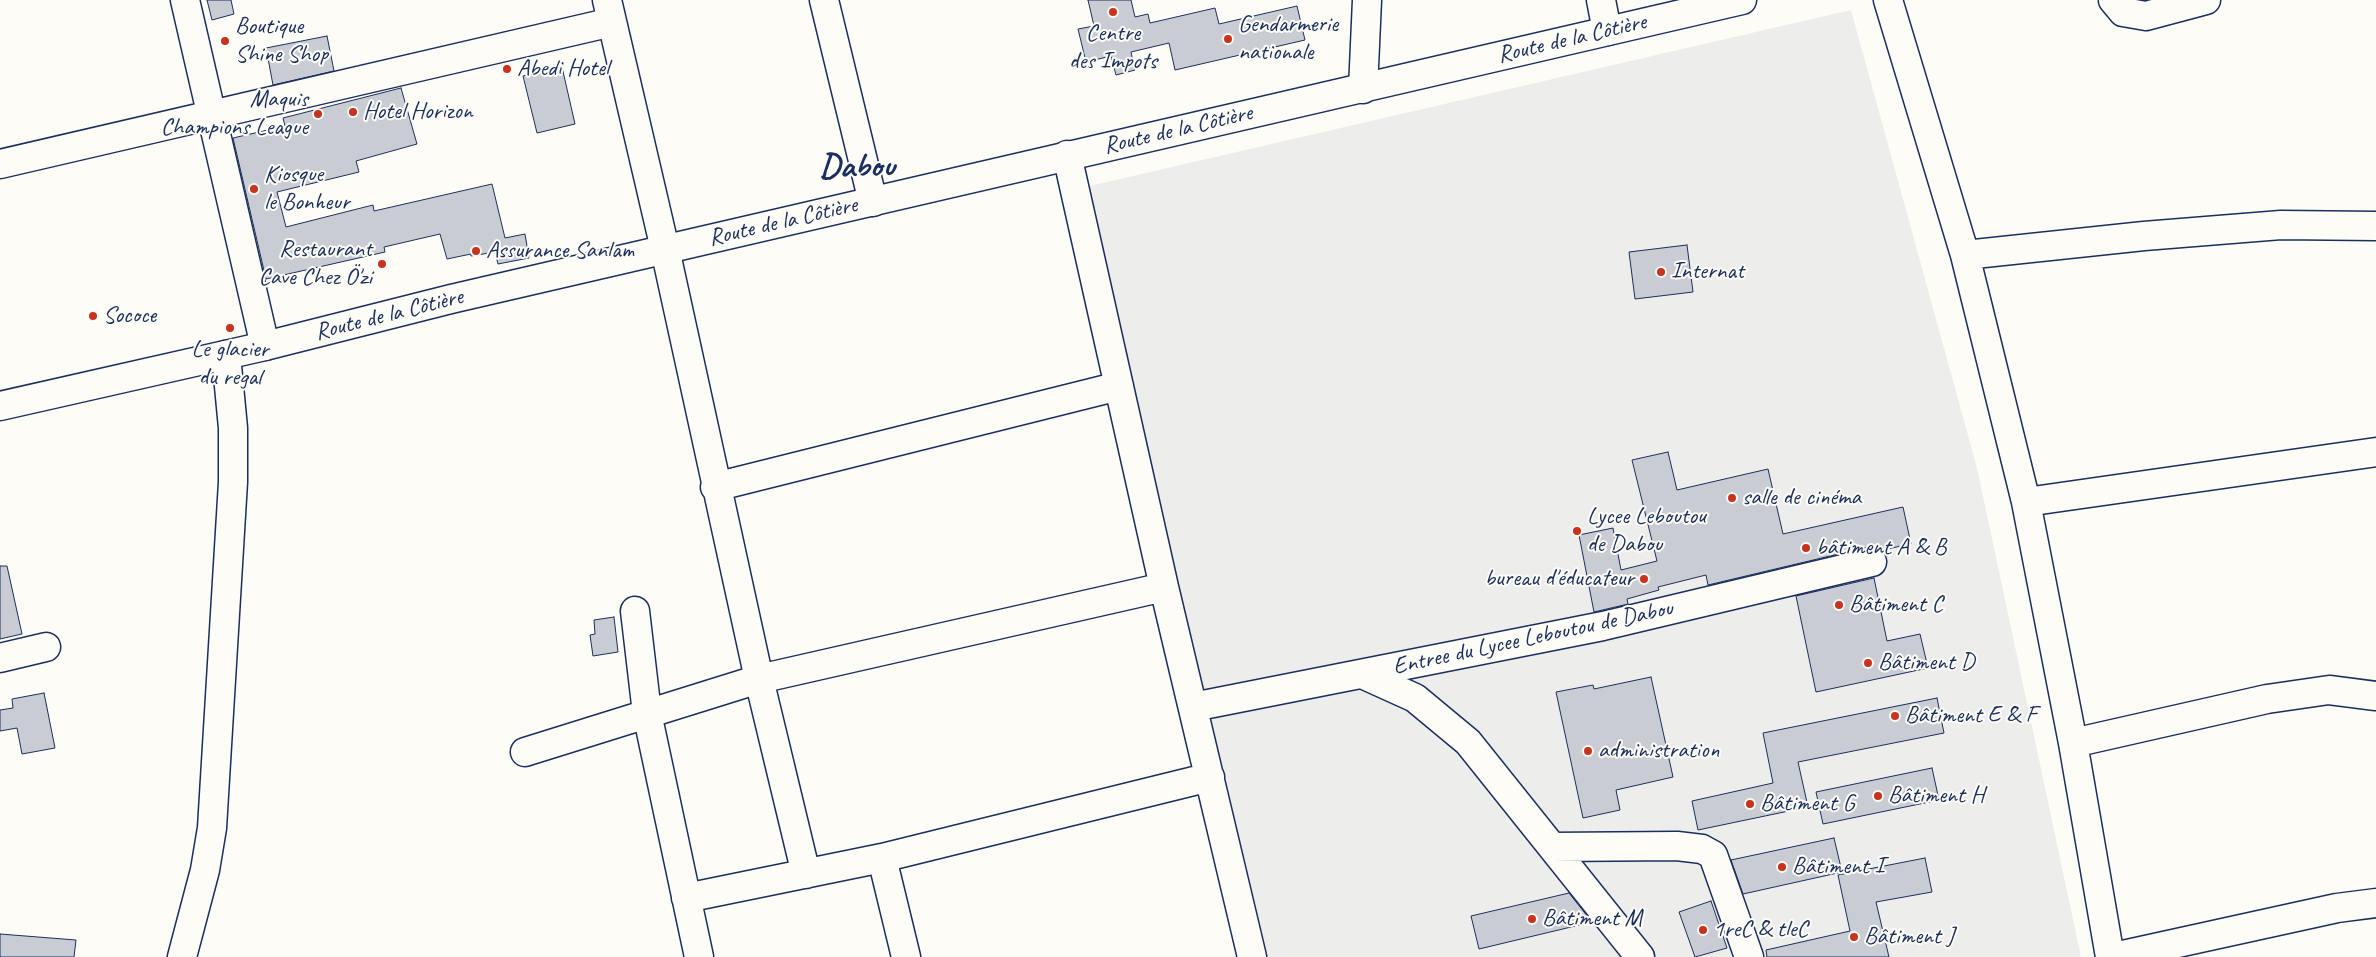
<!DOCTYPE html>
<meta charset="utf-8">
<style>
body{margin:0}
canvas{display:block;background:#fdfcf7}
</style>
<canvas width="2376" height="957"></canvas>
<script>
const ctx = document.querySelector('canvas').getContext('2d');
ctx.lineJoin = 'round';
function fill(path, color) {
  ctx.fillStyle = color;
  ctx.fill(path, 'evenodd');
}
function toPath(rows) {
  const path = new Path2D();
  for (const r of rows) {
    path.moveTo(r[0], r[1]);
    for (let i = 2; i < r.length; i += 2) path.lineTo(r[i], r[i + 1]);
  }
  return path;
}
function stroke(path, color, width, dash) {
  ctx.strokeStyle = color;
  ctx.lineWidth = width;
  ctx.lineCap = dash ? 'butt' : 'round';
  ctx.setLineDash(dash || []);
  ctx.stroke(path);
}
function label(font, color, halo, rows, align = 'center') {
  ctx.font = font + ' Caveat,sans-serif';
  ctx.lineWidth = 4;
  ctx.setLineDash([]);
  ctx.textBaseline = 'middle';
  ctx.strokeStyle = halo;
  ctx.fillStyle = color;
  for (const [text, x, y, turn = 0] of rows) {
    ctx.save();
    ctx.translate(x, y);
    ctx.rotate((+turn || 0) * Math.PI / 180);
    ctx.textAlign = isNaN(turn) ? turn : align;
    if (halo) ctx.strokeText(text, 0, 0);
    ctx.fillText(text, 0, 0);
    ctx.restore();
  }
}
fill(toPath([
 [1851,10,1977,468,2081,957,1264,957,1081,188]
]), '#edeeec');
const building = toPath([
 [207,0,231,0,234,14,212,20,207,0],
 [1088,0,1131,0,1135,17,1148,14,1150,23,1215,8,1219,24,1297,6,1305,40,1175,70,1169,43,1131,52,1135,70,1116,75,1111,56,1086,62,1078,29,1094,26,1088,0],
 [327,36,334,71,273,85,266,48,327,36],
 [562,67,575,124,537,133,523,76,562,67],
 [401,88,417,144,356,161,359,172,277,192,286,227,373,205,374,211,492,184,505,238,525,234,529,258,498,264,495,252,471,256,471,254,447,259,440,234,384,247,385,252,266,279,233,138,285,126,283,118,401,88],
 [1687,245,1693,292,1635,299,1629,252,1687,245],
 [1668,452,1677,490,1768,469,1783,534,1903,507,1911,544,1882,550,1876,547,1868,547,1708,585,1706,575,1658,587,1659,590,1627,599,1628,604,1594,612,1579,535,1613,528,1621,570,1657,561,1632,460,1668,452],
 [0,566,7,566,22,634,0,639,0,566],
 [1874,578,1887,641,1920,634,1928,668,1816,692,1796,596,1874,578],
 [614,617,618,652,593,656,590,635,595,634,594,620,614,617],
 [1651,677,1673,777,1616,790,1620,810,1583,818,1556,692,1593,685,1594,689,1651,677],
 [44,693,55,748,22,754,17,728,0,731,0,710,13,708,12,699,44,693],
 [1937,698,1944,733,1798,762,1808,807,1698,830,1692,801,1773,783,1763,733,1937,698],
 [1932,768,1939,800,1823,824,1816,792,1932,768],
 [1834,838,1842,872,1743,894,1731,860,1834,838],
 [1925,858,1932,892,1876,902,1889,957,1767,957,1766,950,1850,931,1838,875,1925,858],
 [1569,893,1592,922,1479,949,1471,916,1569,893],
 [1711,901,1727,948,1695,957,1679,912,1711,901],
 [0,934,76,940,74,957,0,957,0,934]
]);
fill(building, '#c9ccd3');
stroke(building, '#1b2f5e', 1);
const minor = toPath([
 [185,0,265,346],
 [607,0,665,249,759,679,806,874],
 [824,0,873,202],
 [1601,0,1607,31],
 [1888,0,1965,255,2026,502,2073,743,2110,957],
 [2113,0,2123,12,2146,16,2206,0],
 [1363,89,1367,0],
 [1067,155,1164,587,1252,957],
 [0,164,612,22],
 [1965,255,2144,236,2281,225,2376,226],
 [715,487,1119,386],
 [2026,502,2376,452],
 [635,611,647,713,699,957],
 [0,658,46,647],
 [1362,674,1415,698,1468,742,1640,957],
 [1193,707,1603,626,1872,562],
 [2073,743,2267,699,2329,690,2376,696],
 [525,752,759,679,1164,587],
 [1552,847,1677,846,1702,849,1713,855,1749,957],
 [882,858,906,957],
 [686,898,882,858,1210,777],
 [182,957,205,870,212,828,233,482,233,428,226,355],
 [2114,957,2337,908,2376,903]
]);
const major = toPath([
 [0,406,265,346,451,299,1742,0]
]);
stroke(minor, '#1b2f5e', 31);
stroke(major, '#1b2f5e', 31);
stroke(minor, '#fdfcf7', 28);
stroke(major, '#fdfcf7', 28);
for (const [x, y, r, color] of [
 [1113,12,5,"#c8321e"],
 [1228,39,5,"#c8321e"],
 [225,41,5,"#c8321e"],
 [507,69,5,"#c8321e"],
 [353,112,5,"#c8321e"],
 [318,114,5,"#c8321e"],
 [254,189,5,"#c8321e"],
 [476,251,5,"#c8321e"],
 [382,264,5,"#c8321e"],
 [1661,272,5,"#c8321e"],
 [93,316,5,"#c8321e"],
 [230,328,5,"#c8321e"],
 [1732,498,5,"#c8321e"],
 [1577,531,5,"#c8321e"],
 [1806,548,5,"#c8321e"],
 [1644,579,5,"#c8321e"],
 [1839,605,5,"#c8321e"],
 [1868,663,5,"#c8321e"],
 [1895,716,5,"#c8321e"],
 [1588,751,5,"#c8321e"],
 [1878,796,5,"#c8321e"],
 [1750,804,5,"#c8321e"],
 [1782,867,5,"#c8321e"],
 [1532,919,5,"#c8321e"],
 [1703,930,5,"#c8321e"],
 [1854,937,5,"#c8321e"]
]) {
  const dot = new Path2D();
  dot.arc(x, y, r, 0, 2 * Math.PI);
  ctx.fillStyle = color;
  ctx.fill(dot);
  stroke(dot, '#fdfcf7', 2);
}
label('24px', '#1b2f5e', '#fdfcf7', [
 ["Gendarmerie",1238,25],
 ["nationale",1238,53],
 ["Boutique",235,27],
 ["Shine Shop",235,55],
 ["Centre",1113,34,"center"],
 ["des Impots",1113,62,"center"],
 ["Abedi Hotel",517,69],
 ["Maquis",308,100,"right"],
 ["Champions League",308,128,"right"],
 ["Hotel Horizon",363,112],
 ["Kiosque",264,175],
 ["le Bonheur",264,203],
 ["Restaurant",372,250,"right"],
 ["Cave Chez Ö'zi",372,278,"right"],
 ["Assurance Sanlam",486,251],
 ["Internat",1671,272],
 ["Sococe",103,316],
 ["Le glacier",230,350,"center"],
 ["du regal",230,378,"center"],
 ["salle de cinéma",1742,498],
 ["Lycee Leboutou",1587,517],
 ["de Dabou",1587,545],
 ["bâtiment A & B",1816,548],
 ["bureau d'éducateur",1634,579,"right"],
 ["Bâtiment C",1849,605],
 ["Bâtiment D",1878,663],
 ["Bâtiment E & F",1905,716],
 ["administration",1598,751],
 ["Bâtiment H",1888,796],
 ["Bâtiment G",1760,804],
 ["Bâtiment I",1792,867],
 ["Bâtiment M",1542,919],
 ["1reC & tleC",1713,930],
 ["Bâtiment J",1864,937]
], 'left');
label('24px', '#1b2f5e', '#fdfcf7', [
 ["Route de la Côtière",1572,39,-13],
 ["Route de la Côtière",1178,130,-13],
 ["Route de la Côtière",783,222,-13],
 ["Route de la Côtière",389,315,-14],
 ["Entree du Lycee Leboutou de Dabou",1533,638,-12]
]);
label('bold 34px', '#1b2f5e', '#fdfcf7', [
 ["Dabou",857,167]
]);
</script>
